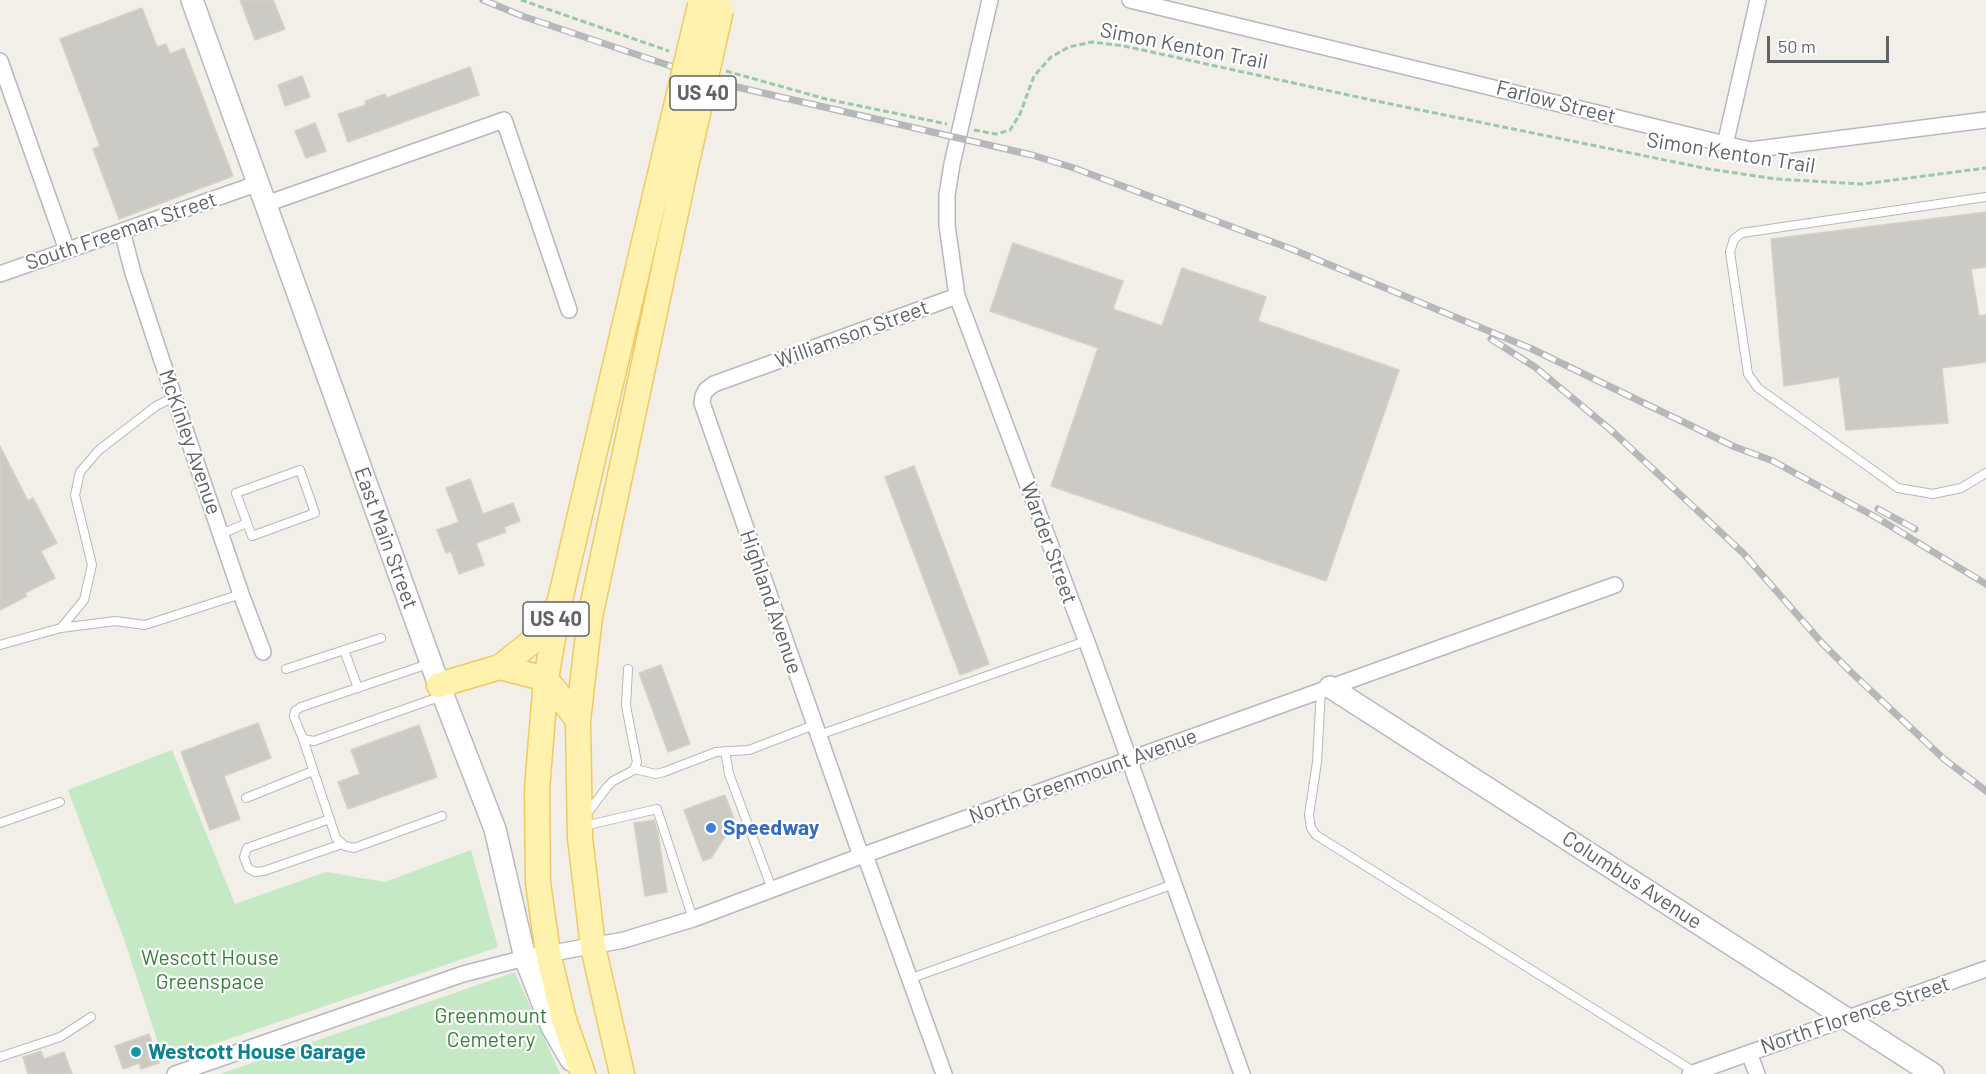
<!DOCTYPE html>
<style>
body{margin:0}
#map{position:relative;width:1986px;height:1074px;overflow:hidden;background:#f1efe8;font-family:Barlow,sans-serif}
canvas{display:block}
.scale{position:absolute;left:1767px;top:36px;width:122px;height:27px;box-sizing:border-box;border:3px solid #5f6368;border-top:0;padding-left:8px;font-size:18px;line-height:21px;white-space:nowrap;color:#5f6368;-webkit-text-stroke:4px #fff;paint-order:stroke}
</style>
<div id="map">
<canvas width="1986" height="1074"></canvas>
<div class="scale">50 m</div>
</div>
<script>
const ctx = document.querySelector('canvas').getContext('2d');
ctx.lineJoin = 'round';
function fill(path, color) {
  ctx.fillStyle = color;
  ctx.fill(path, 'evenodd');
}
function toPath(rows) {
  const path = new Path2D();
  for (const r of rows) {
    path.moveTo(r[0], r[1]);
    for (let i = 2; i < r.length; i += 2) path.lineTo(r[i], r[i + 1]);
  }
  return path;
}
function stroke(path, color, width, dash) {
  ctx.strokeStyle = color;
  ctx.lineWidth = width;
  ctx.lineCap = dash ? 'butt' : 'round';
  ctx.setLineDash(dash || []);
  ctx.stroke(path);
}
function label(font, color, halo, rows, align = 'center') {
  ctx.font = font + ' Barlow,sans-serif';
  ctx.lineWidth = 4.5;
  ctx.setLineDash([]);
  ctx.textBaseline = 'middle';
  ctx.strokeStyle = halo;
  ctx.fillStyle = color;
  for (const [text, x, y, turn = 0] of rows) {
    ctx.save();
    ctx.translate(x, y);
    ctx.rotate((+turn || 0) * Math.PI / 180);
    ctx.textAlign = isNaN(turn) ? turn : align;
    if (halo) ctx.strokeText(text, 0, 0);
    ctx.fillText(text, 0, 0);
    ctx.restore();
  }
}
fill(toPath([
 [172,750,235,904,326,872,385,882,471,850,498,947,164,1061,124,939,68,790],
 [515,972,560,1074,219,1074,220,1074]
]), '#c5e8c5');
const building = toPath([
 [240,0,273,0,285,29,255,40,240,0],
 [142,8,157,47,166,44,170,54,184,48,233,176,119,219,93,149,100,146,60,39,142,8],
 [470,67,479,95,348,142,338,114,366,105,365,101,385,94,386,98,470,67],
 [302,76,310,97,285,106,278,85,302,76],
 [315,123,326,151,306,158,295,131,315,123],
 [1986,212,1986,267,1971,269,1979,316,1986,315,1986,362,1942,368,1948,423,1846,430,1839,377,1784,386,1771,239,1986,212],
 [1013,243,1123,281,1113,309,1162,326,1182,268,1266,297,1258,321,1399,370,1326,581,1051,486,1098,348,990,311,1013,243],
 [0,446,28,501,33,498,57,543,41,551,55,578,25,593,27,596,0,610,0,446],
 [914,466,989,664,960,675,885,477,914,466],
 [470,479,483,514,513,503,520,521,504,527,506,532,476,543,484,565,459,574,451,551,446,553,437,530,459,522,446,488,470,479],
 [661,665,690,744,668,752,639,673,661,665],
 [258,723,271,758,224,776,240,819,210,830,181,752,258,723],
 [419,725,437,777,348,809,338,782,360,774,351,750,419,725],
 [725,795,735,821,711,858,703,861,684,810,725,795],
 [654,820,658,833,667,892,645,896,634,823,654,820],
 [149,1034,159,1063,141,1069,139,1063,123,1069,115,1046,149,1034],
 [41,1051,44,1059,64,1052,72,1074,28,1074,23,1057,41,1051]
]);
fill(building, '#cccac5');
stroke(building, '#d6d1c6', 1.5);
const lane = toPath([
 [1986,197,1742,233,1734,239,1730,252,1748,374,1758,388,1898,488,1933,494,1961,488,1986,473],
 [221,534,247,523,252,536,315,513,300,470,236,493,247,523],
 [61,628,115,621,145,625,241,594],
 [0,645,61,628,84,600,92,565,75,495,80,472,99,450,156,406,174,397],
 [344,650,358,688],
 [431,663,301,707,295,711,294,717,303,739,314,741,442,696],
 [286,669,381,638],
 [1321,690,1317,762,1309,815,1311,828,1316,835,1693,1071],
 [819,735,1086,641],
 [303,739,336,838,345,846,354,848,442,816],
 [725,751,729,774,772,889],
 [635,769,656,774,664,772,716,752,749,750,814,725],
 [246,798,313,771],
 [586,815,607,787,613,781,634,770,637,762,626,706,628,669],
 [330,819,247,848,244,857,248,868,255,872,264,871,342,844],
 [0,823,60,802],
 [584,826,657,809,693,919],
 [909,979,1174,884],
 [0,1057,60,1037,91,1017]
]);
const street = toPath([
 [990,0,952,164,947,195,947,225,957,296,1092,656,1242,1074],
 [1130,0,1750,150,1986,120],
 [0,61,67,250],
 [1725,145,1758,0],
 [266,204,504,120,569,310],
 [122,231,133,273,174,397,241,594,263,652],
 [0,274,259,183],
 [865,855,944,1074],
 [861,856,702,403,703,396,706,390,714,384,957,296],
 [1749,1053,1757,1074],
 [175,1074,463,974,525,958,624,940,693,919,861,856,1615,585],
 [1690,1074,1986,969]
]);
const secondary = toPath([
 [192,0,439,685,495,829,525,958,552,1027,571,1060],
 [1330,687,1933,1074]
]);
const primary = toPath([
 [500,667,529,644,556,608],
 [439,685,500,667,546,679,578,720],
 [583,1074,564,1020,548,953,538,883,537,789,546,679,559,604,661,170],
 [622,1074,593,947,580,838,578,720,590,617,684,175]
]);
stroke(lane, '#b5b8bc', 10);
stroke(street, '#b5b8bc', 18);
stroke(secondary, '#b6babf', 24);
stroke(primary, '#f2c960', 27);
stroke(toPath([
 [521,0,669,51],
 [726,71,826,99,947,124],
 [974,130,996,134,1010,130,1020,114,1034,76,1051,57,1069,47,1092,42,1124,46,1376,101,1709,169,1776,179,1863,184,1986,168]
]), '#9cc7a9', 3, [6, 3]);
stroke(lane, '#fff', 8);
stroke(street, '#fff', 15);
stroke(secondary, '#fff', 21);
stroke(primary, '#fff2af', 24);
const rail = toPath([
 [483,0,525,17,724,84,1032,155,1074,168,1294,250,1532,349,1735,447,1773,461,1879,519,1986,584],
 [1491,339,1535,367,1612,431,1743,553,1822,643,1852,673,1944,759,1986,791],
 [1878,509,1915,529]
]);
stroke(rail, '#b6b7b8', 7);
stroke(rail, '#fff', 4.5, [14]);
const primaryBridge = toPath([
 [661,170,700,5],
 [684,175,721,10]
]);
stroke(primaryBridge, '#f2c960', 27, []);
stroke(primaryBridge, '#fff2af', 24);
for (const [x, y, r, color] of [
 [711,828,6,"#3f7fe0"],
 [136,1052,6,"#0f9aa8"]
]) {
  const dot = new Path2D();
  dot.arc(x, y, r, 0, 2 * Math.PI);
  ctx.fillStyle = color;
  ctx.fill(dot);
  stroke(dot, '#fff', 2);
}
for (const [x, y, w] of [
 [703,93,66],
 [556,619,66]
]) {
  const box = new Path2D();
  box.roundRect(x - w / 2, y - 17, w, 34, 4.5);
  ctx.fillStyle = '#fff';
  ctx.fill(box);
  stroke(box, '#5f6368', 1.5);
}
label('bold 20px', '#5f6368', null, [
 ["US 40",703,93],
 ["US 40",556,619]
]);
label('21px', '#5f6368', '#fff', [
 ["Simon Kenton Trail",1184,46,11],
 ["Farlow Street",1556,102,14],
 ["Simon Kenton Trail",1731,153,9],
 ["South Freeman Street",121,231,-19],
 ["Williamson Street",852,334,-20],
 ["McKinley Avenue",190,442,71],
 ["East Main Street",386,538,70],
 ["Warder Street",1049,543,70],
 ["Highland Avenue",771,602,71],
 ["North Greenmount Avenue",1083,776,-20],
 ["Columbus Avenue",1632,880,33],
 ["North Florence Street",1855,1015,-19]
]);
label('bold 21px', '#366cbe', '#fff', [
 ["Speedway",723,828]
], 'left');
label('21px', '#348238', '#fff', [
 ["Wescott House",210,958],
 ["Greenspace",210,982],
 ["Greenmount",491,1016],
 ["Cemetery",491,1040]
]);
label('bold 21px', '#0d838f', '#fff', [
 ["Westcott House Garage",148,1052]
], 'left');
</script>
